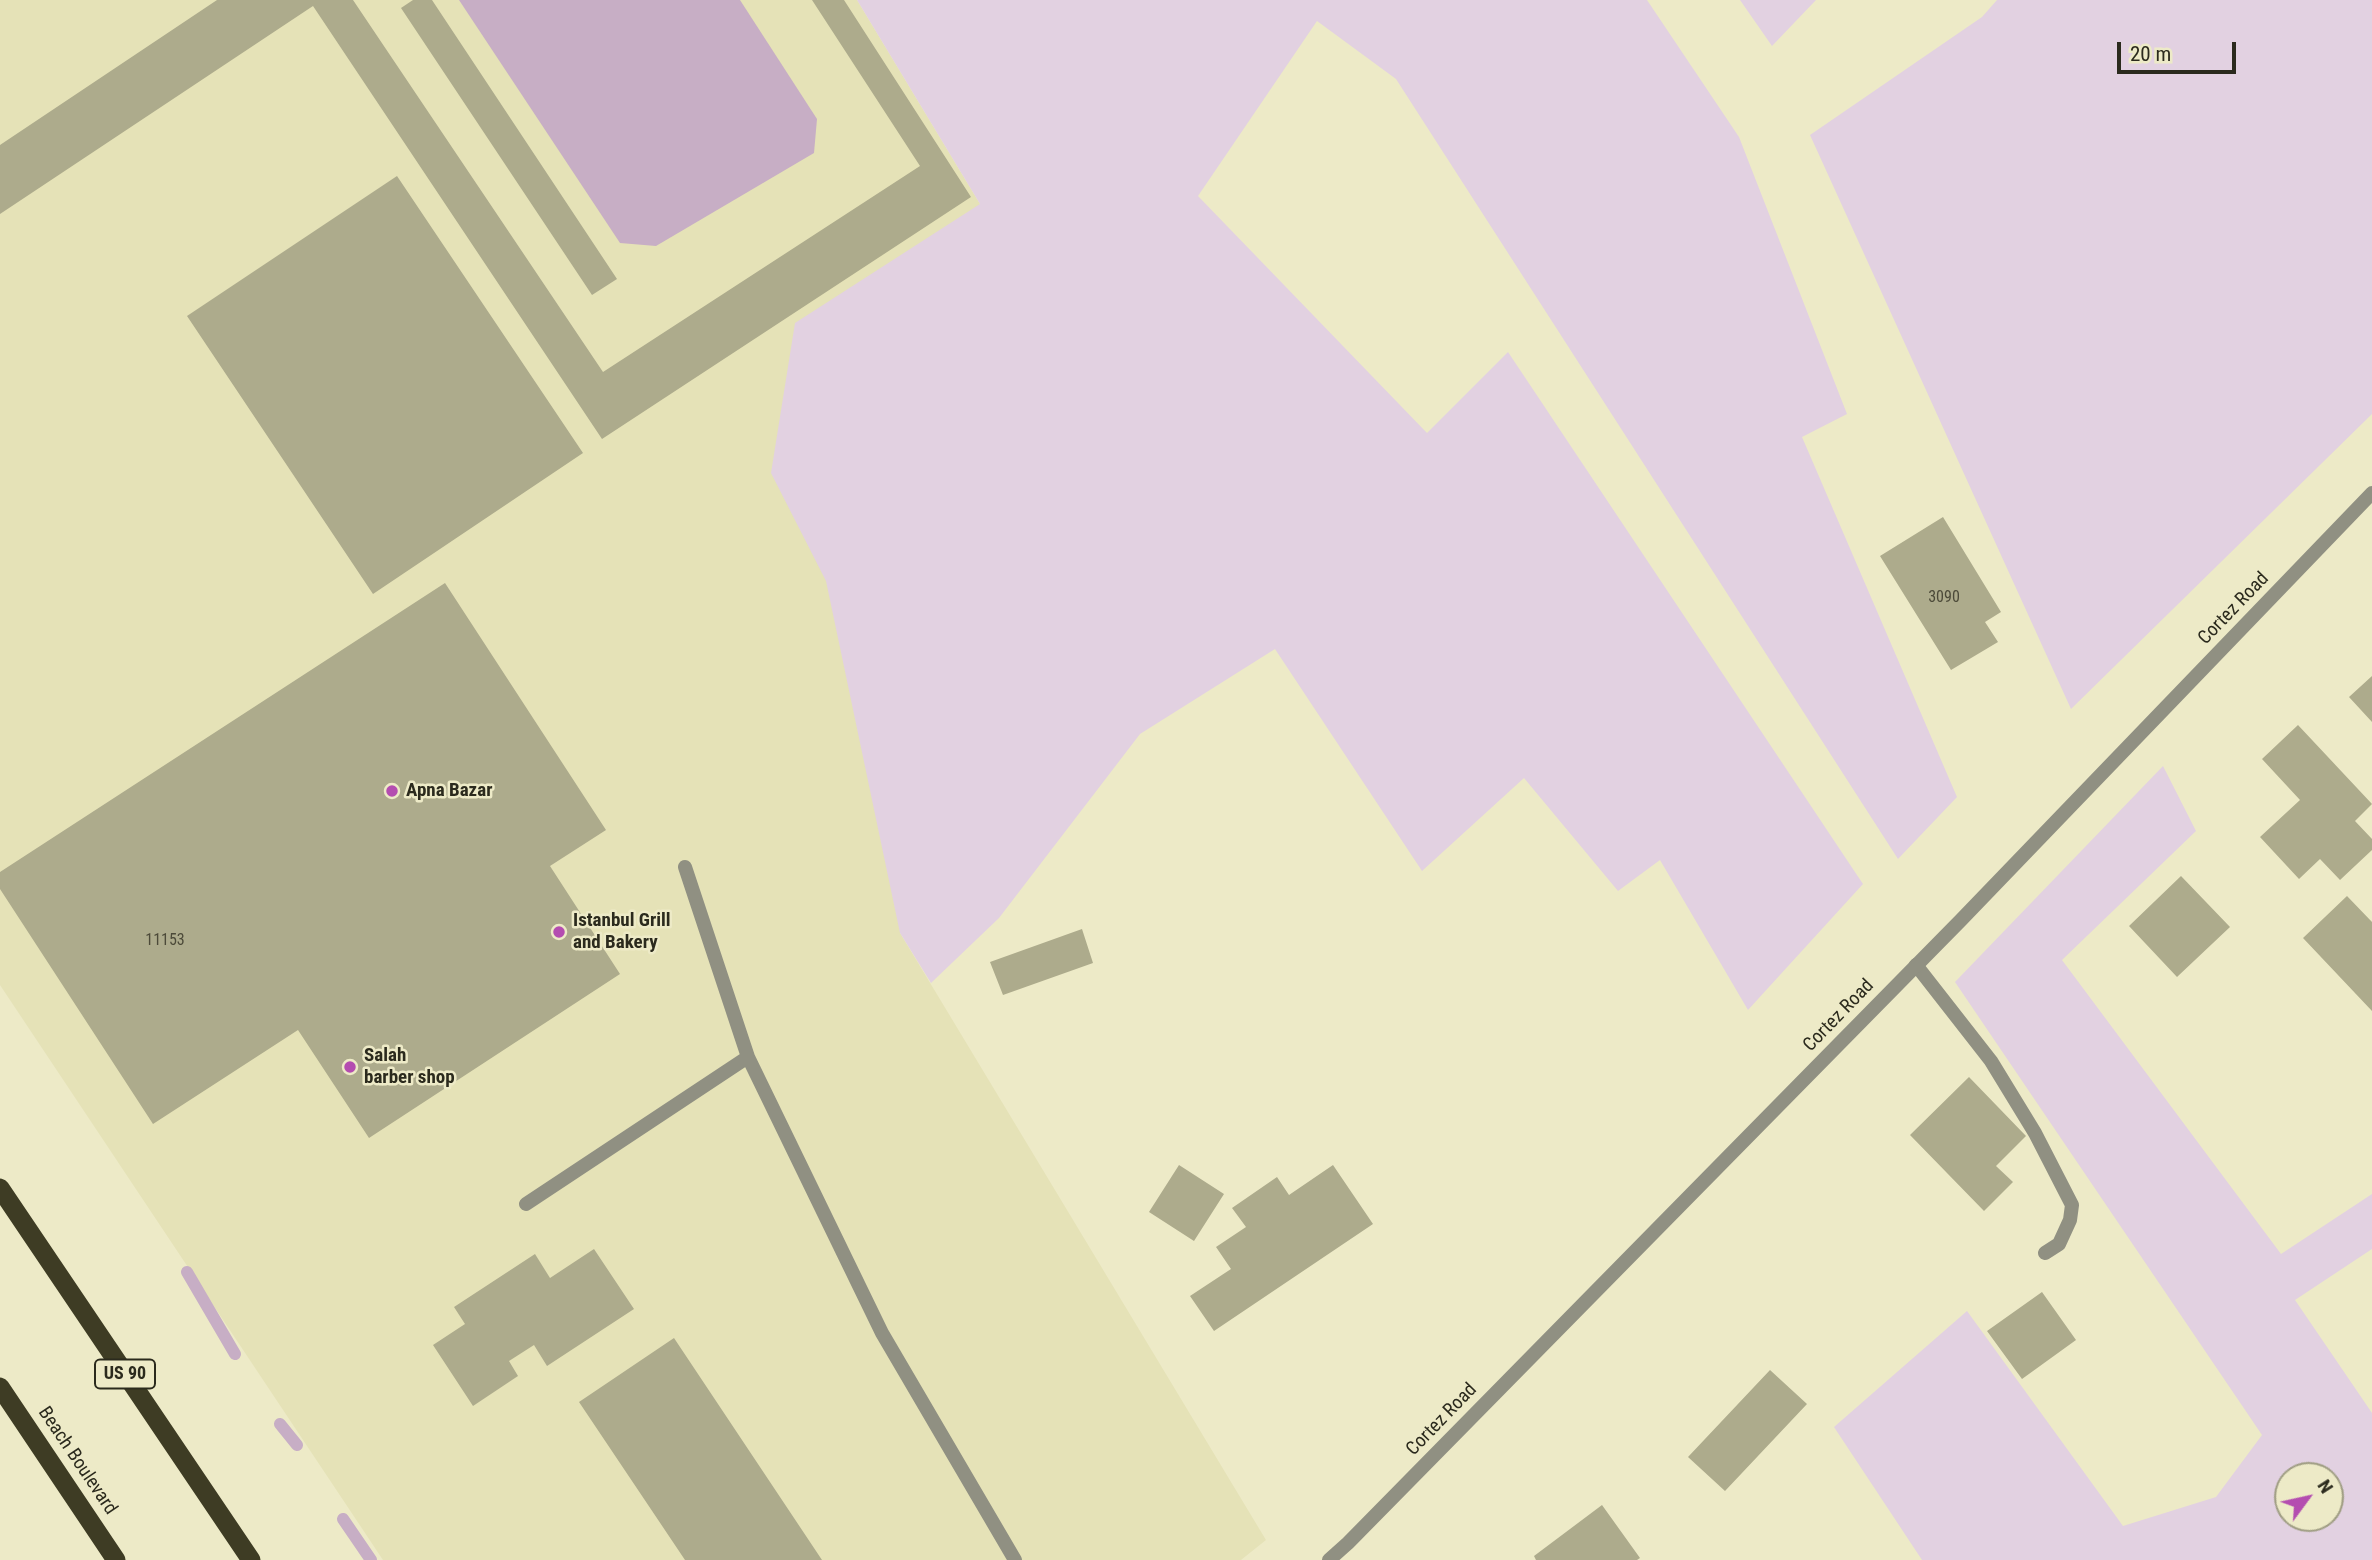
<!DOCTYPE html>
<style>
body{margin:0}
#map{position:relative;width:2372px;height:1560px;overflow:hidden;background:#edeac7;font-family:"Roboto Condensed",sans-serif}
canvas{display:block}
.north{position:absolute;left:2274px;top:1462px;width:70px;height:70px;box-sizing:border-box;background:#edeac7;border:2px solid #9f9d83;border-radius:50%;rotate:57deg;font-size:19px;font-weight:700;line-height:28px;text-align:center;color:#2b2a1d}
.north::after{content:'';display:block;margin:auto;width:24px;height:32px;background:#b44db0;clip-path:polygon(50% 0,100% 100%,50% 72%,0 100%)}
.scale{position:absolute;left:2117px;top:42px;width:119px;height:32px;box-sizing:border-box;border:4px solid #2b2a1d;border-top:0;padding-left:9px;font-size:21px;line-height:24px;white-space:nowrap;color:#2b2a1d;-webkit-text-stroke:5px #edeac7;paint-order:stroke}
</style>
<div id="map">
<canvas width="2372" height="1560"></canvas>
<div class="north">N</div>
<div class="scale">20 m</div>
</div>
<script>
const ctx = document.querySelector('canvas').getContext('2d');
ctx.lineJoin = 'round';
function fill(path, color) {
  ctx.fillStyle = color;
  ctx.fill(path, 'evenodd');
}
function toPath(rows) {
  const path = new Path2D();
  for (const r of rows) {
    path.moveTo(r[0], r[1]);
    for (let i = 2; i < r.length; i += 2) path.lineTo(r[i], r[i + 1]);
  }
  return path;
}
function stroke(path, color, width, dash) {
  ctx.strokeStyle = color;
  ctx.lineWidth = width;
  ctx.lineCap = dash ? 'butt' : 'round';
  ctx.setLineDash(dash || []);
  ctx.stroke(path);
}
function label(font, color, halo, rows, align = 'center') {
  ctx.font = font + ' "Roboto Condensed",sans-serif';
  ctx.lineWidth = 5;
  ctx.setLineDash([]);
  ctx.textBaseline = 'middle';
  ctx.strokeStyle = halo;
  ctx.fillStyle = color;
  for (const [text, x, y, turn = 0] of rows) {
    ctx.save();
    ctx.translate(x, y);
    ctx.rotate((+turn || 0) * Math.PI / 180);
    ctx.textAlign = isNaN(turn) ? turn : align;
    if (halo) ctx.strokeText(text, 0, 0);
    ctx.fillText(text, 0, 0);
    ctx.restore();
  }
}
fill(toPath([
 [0,0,857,0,980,204,900,933,1266,1540,1241,1560,383,1560,0,985]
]), '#e5e2b7');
fill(toPath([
 [857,0,1647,0,1739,137,1847,414,1802,437,1957,797,1898,859,1396,79,1317,21,1198,196,1427,433,1508,352,1863,884,1748,1010,1660,860,1618,891,1524,778,1422,871,1275,649,1140,734,999,918,931,983,900,933,826,581,771,473,795,323,980,204],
 [1740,0,1816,0,1772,46],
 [1997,0,2372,0,2372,414,2071,709,1810,135,1982,17],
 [2163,766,2196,831,2062,960,2281,1254,2372,1194,2372,1249,2295,1300,2372,1413,2372,1560,1922,1560,1834,1427,1967,1311,2123,1526,2216,1497,2262,1435,1955,982],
 [2288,1476,2330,1476,2330,1518,2288,1518]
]), '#e2d1e1');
fill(toPath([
 [459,0,740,0,817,119,814,153,656,246,620,243]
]), '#c7aec5');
stroke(toPath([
 [187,1272,235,1354],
 [280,1424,297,1445],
 [343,1519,371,1560]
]), '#c7aec5', 12);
fill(toPath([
 [217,0,353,0,603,372,920,166,812,0,844,0,971,197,602,439,313,6,0,214,0,145],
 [413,0,432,0,617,279,592,295,401,8],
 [397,176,583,453,373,594,187,316],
 [1943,517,2001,612,1985,622,1998,642,1951,670,1880,556],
 [445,583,606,830,550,866,620,974,369,1138,298,1030,153,1124,0,889,0,872],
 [2372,676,2372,722,2349,697],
 [2298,725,2372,804,2355,821,2372,839,2372,850,2340,880,2320,859,2299,879,2260,837,2300,800,2262,759],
 [2181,876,2230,927,2177,977,2129,926],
 [2347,896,2372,922,2372,1011,2303,938],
 [1082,929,1093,963,1003,995,990,962],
 [1969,1077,2026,1136,1996,1166,2013,1182,1984,1211,1910,1135],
 [1179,1165,1224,1194,1194,1241,1149,1212],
 [1333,1165,1373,1224,1214,1331,1190,1296,1231,1269,1216,1247,1246,1227,1232,1208,1277,1177,1289,1195],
 [594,1249,634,1309,547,1366,534,1345,509,1361,518,1376,473,1406,433,1345,465,1324,454,1307,535,1254,550,1278],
 [2042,1292,2076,1340,2022,1379,1987,1331],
 [674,1338,822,1560,685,1560,579,1402],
 [1770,1370,1807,1404,1725,1491,1688,1457],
 [1602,1505,1640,1558,1637,1560,1536,1560,1534,1556]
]), '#adab8c');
stroke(toPath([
 [685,867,748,1057],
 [1916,965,1991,1061,2035,1133,2072,1205,2070,1220,2059,1244,2045,1253],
 [526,1204,748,1057,882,1333,1015,1560]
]), '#909082', 14);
stroke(toPath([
 [1329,1560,1348,1543,1961,920,2372,493]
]), '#909082', 14);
stroke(toPath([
 [0,1188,251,1560],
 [0,1387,116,1560]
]), '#3e3c24', 19);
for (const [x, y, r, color] of [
 [392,791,7,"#b44db0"],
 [559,932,7,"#b44db0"],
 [350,1067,7,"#b44db0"]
]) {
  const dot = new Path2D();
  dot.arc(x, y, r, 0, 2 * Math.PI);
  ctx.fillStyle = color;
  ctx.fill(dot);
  stroke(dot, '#edeac7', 2.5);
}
label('16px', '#4c4a39', null, [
 ["3090",1944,598],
 ["11153",165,941]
]);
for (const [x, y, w] of [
 [125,1374,60]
]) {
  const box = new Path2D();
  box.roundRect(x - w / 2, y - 14.5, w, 29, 5);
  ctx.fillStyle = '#edeac7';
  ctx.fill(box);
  stroke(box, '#2b2a1d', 2);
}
label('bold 18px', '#2b2a1d', null, [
 ["US 90",125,1374]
]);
label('19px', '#2b2a1d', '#edeac7', [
 ["Cortez Road",2234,609,-46],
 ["Cortez Road",1839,1016,-46],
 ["Cortez Road",1442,1420,-46],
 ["Beach Boulevard",77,1461,56]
]);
label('bold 19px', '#2b2a1d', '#edeac7', [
 ["Apna Bazar",406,791],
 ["Istanbul Grill",573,921],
 ["and Bakery",573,943],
 ["Salah",364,1056],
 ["barber shop",364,1078]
], 'left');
</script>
